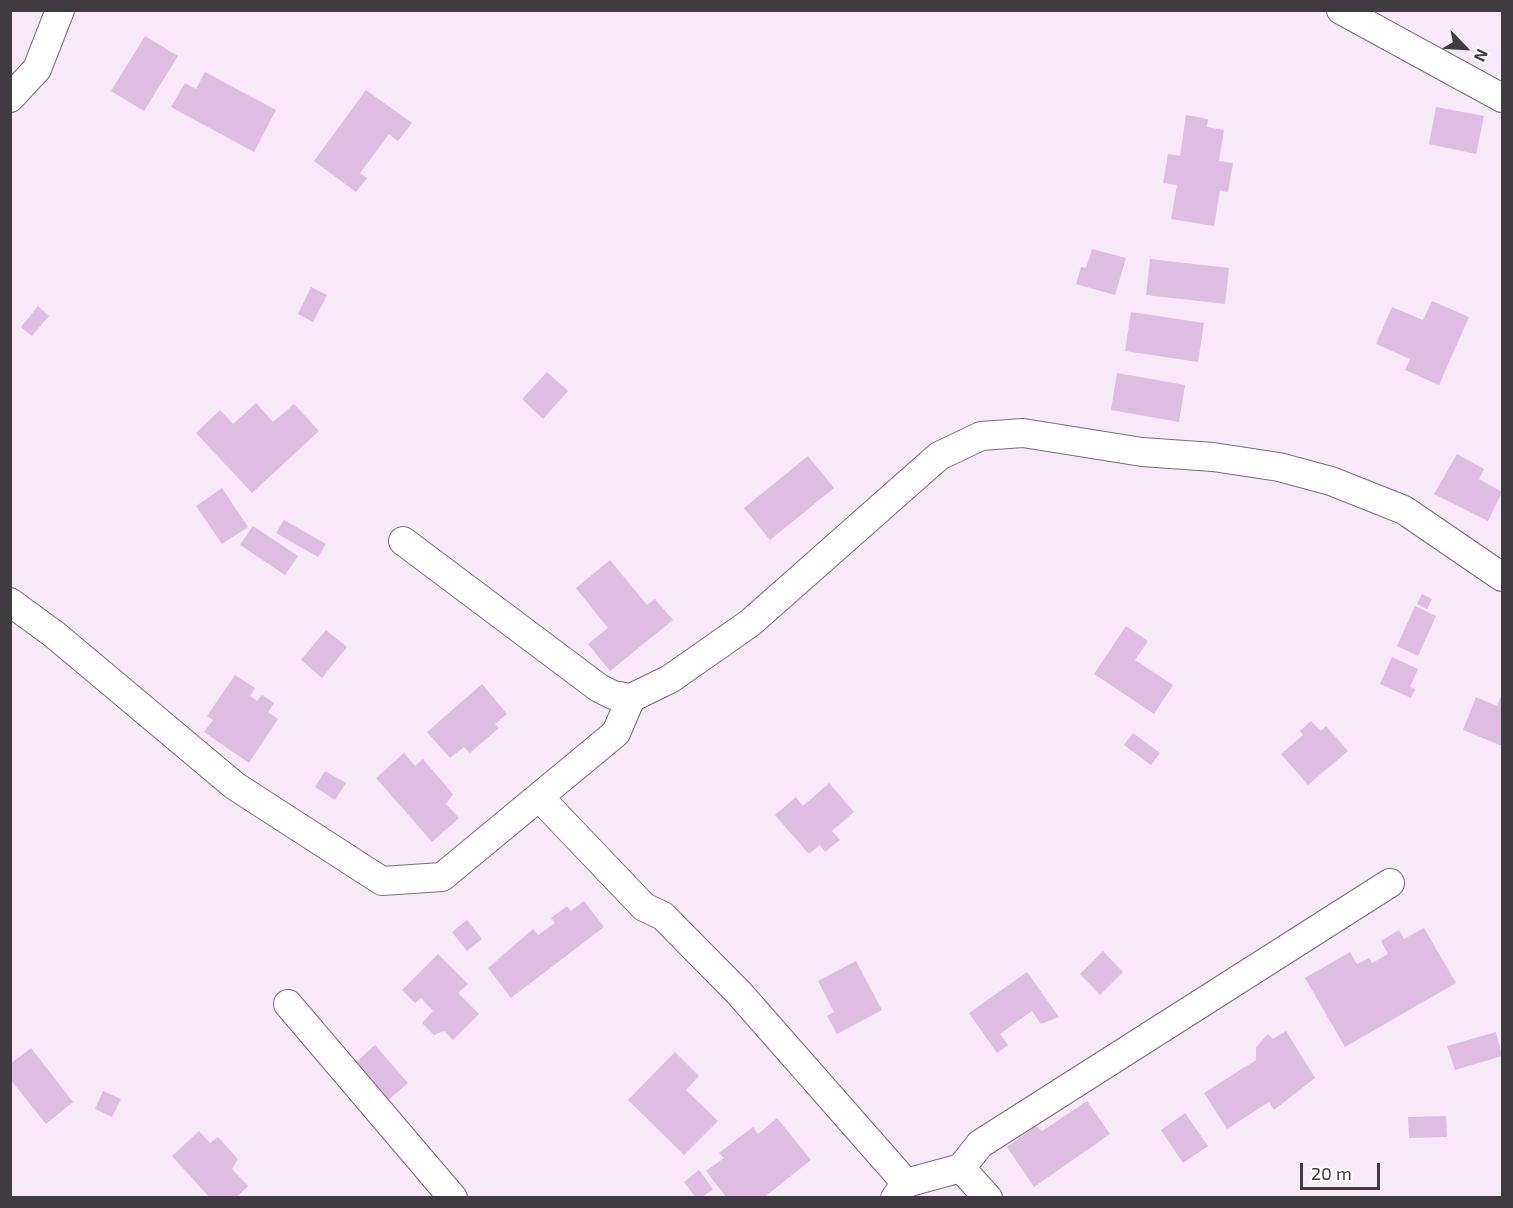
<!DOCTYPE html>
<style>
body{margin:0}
#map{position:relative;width:1513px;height:1208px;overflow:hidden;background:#f7e9f8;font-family:"Exo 2",sans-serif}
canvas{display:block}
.frame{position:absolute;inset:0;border:12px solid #403b41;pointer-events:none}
.north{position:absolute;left:1435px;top:18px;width:60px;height:60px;-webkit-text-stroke:4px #fff;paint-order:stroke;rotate:115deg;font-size:16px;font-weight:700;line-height:24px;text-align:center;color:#403b41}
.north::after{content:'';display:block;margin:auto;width:21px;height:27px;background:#403b41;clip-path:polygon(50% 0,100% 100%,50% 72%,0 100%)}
.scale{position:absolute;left:1300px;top:1163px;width:80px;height:27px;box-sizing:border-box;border:3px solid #403b41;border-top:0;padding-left:8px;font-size:18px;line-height:21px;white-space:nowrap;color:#403b41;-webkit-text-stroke:4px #fff;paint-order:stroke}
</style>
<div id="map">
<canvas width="1513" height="1208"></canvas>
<div class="frame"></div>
<div class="north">N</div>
<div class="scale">20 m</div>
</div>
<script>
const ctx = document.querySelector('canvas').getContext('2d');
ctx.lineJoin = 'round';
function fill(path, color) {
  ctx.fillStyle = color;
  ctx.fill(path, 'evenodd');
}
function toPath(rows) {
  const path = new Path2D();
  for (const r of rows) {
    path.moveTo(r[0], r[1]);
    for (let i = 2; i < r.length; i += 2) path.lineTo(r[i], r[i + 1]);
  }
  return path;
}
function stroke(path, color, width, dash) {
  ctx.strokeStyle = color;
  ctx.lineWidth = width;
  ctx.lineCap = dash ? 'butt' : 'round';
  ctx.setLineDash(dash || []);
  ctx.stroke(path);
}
fill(toPath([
 [145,36,178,56,144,111,111,91],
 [205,72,276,110,254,152,171,107,185,83,196,89],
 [366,90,412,123,398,141,389,134,360,173,367,178,356,192,314,161],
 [1436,107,1484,116,1476,154,1429,144],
 [1186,115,1208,119,1207,127,1224,130,1219,161,1233,163,1228,192,1220,191,1214,226,1171,219,1177,185,1163,183,1168,154,1180,156],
 [1092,249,1126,258,1115,295,1076,284,1081,267,1086,268],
 [1150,259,1229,268,1225,304,1146,295],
 [311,287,327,295,313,322,298,314],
 [1432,301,1469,317,1439,385,1405,370,1410,359,1376,344,1392,307,1423,320],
 [38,306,49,316,32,336,21,327],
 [1131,312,1204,323,1198,362,1125,351],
 [547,372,568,391,543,419,522,399],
 [1117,373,1185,385,1179,422,1111,410],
 [256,403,273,422,294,404,319,431,252,493,196,433,220,410,233,424],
 [1457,454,1484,469,1479,479,1502,492,1488,521,1434,494],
 [808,456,834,488,770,540,744,508],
 [222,488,248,527,222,544,196,506],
 [284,520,326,544,318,557,276,533],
 [253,526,298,556,285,575,240,545],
 [610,560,647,605,655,599,673,620,610,671,588,644,608,628,576,588],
 [1422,594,1432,599,1427,609,1417,604],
 [1415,606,1436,616,1418,656,1397,646],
 [1126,626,1148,641,1135,660,1173,685,1154,714,1094,674],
 [326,630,347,647,322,678,301,660],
 [1392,657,1418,669,1410,687,1415,689,1411,698,1380,684],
 [235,675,255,688,250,696,257,701,262,695,274,703,268,712,278,719,249,763,204,732,213,720,207,716],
 [482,684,507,714,495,724,499,728,470,753,464,747,450,758,427,732],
 [1502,694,1502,746,1463,730,1476,697,1497,706],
 [1311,721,1321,731,1326,726,1348,751,1308,785,1281,754,1303,735,1300,731],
 [1133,733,1160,753,1151,765,1124,745],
 [404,753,415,766,423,759,453,794,446,804,459,818,432,842,376,778],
 [325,771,346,783,335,800,315,787],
 [829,783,854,812,832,831,840,840,825,852,820,845,809,854,775,815,796,797,803,806],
 [584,901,604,927,511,998,488,968,533,929,538,935,555,923,551,918,567,906,571,911],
 [467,920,482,939,467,951,452,932],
 [1424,928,1456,983,1345,1047,1305,978,1350,952,1357,964,1369,958,1372,963,1388,954,1381,941,1399,930,1404,939],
 [1103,951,1123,972,1100,995,1080,974],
 [438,954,468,984,458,993,479,1014,453,1040,444,1031,434,1035,422,1023,433,1011,421,998,415,1003,402,990],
 [856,961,882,1010,837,1034,827,1016,834,1012,818,981],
 [1027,972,1059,1017,1041,1024,1032,1011,1000,1034,1008,1045,997,1053,969,1013],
 [1286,1031,1315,1078,1274,1110,1269,1102,1227,1129,1204,1093,1256,1060,1256,1047,1268,1034,1273,1039],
 [1496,1032,1502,1056,1455,1070,1447,1046],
 [375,1045,408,1083,387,1101,354,1064],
 [31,1048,73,1102,46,1124,10,1079,10,1064],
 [675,1052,699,1076,686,1090,718,1121,684,1155,628,1100],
 [103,1091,121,1099,112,1117,95,1109],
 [1087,1101,1110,1134,1034,1187,1007,1147,1036,1126,1042,1131],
 [1185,1113,1208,1146,1183,1163,1161,1130],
 [1446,1116,1447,1137,1409,1138,1408,1117],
 [777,1118,811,1160,767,1195,768,1198,727,1198,706,1171,724,1158,719,1153,753,1127,758,1134],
 [199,1131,210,1143,218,1137,238,1159,232,1169,248,1186,236,1198,210,1198,172,1156],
 [699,1170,713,1189,701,1198,696,1198,684,1182]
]), '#dfbce2');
const minor = toPath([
 [1341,10,1502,98],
 [10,98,37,69,60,10],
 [403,541,599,688,613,695,631,698,670,679,750,623,939,456,981,436,1023,433,1142,452,1213,457,1279,467,1331,481,1404,510,1502,577],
 [10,602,55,635,235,786,382,881,442,877,616,733,631,698],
 [539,797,644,907,663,916,739,993,906,1183],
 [288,1004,453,1198],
 [961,1168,988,1198],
 [895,1198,906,1183,961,1168,980,1144,1390,883]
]);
stroke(minor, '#796d7b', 30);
stroke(minor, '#fff', 28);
</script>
